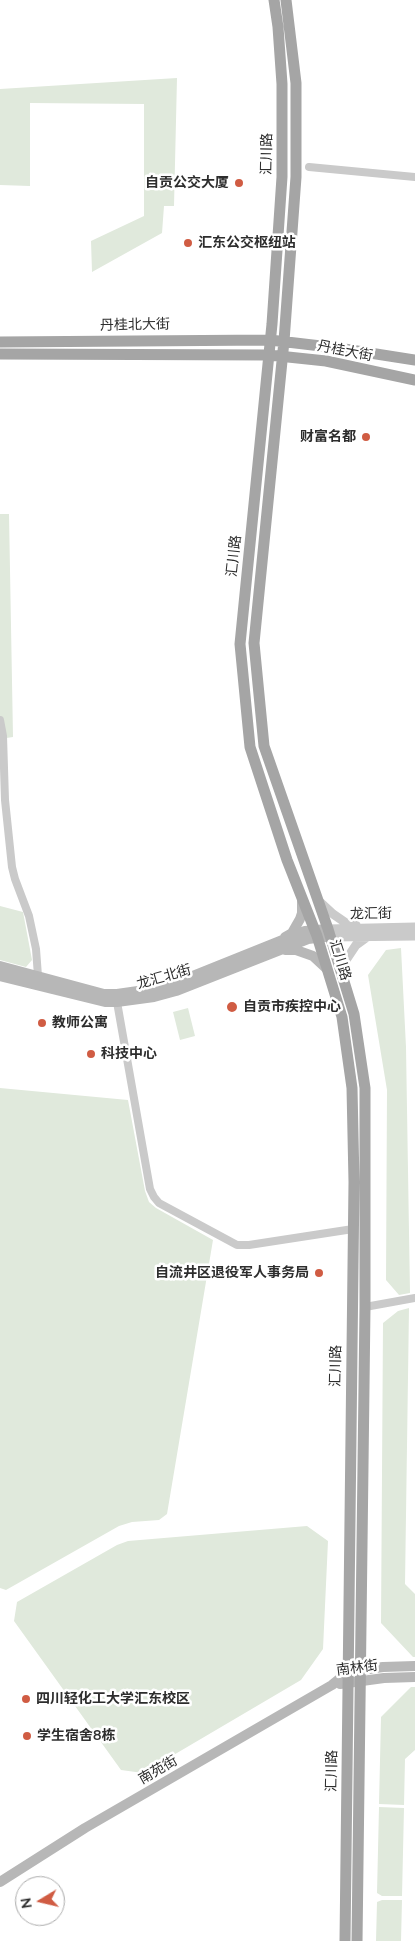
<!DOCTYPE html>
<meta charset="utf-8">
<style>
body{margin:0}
#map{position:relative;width:415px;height:1941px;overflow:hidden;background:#fff;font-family:Mulish,sans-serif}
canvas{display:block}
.north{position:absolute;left:15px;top:1876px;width:50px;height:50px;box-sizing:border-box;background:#fff;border:1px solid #ababab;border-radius:50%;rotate:261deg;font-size:14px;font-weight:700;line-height:20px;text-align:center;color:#2d2d2d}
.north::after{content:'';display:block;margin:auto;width:18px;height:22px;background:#d05c43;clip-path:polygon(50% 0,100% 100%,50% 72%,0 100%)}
</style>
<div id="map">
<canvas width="415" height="1941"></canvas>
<div class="north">N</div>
</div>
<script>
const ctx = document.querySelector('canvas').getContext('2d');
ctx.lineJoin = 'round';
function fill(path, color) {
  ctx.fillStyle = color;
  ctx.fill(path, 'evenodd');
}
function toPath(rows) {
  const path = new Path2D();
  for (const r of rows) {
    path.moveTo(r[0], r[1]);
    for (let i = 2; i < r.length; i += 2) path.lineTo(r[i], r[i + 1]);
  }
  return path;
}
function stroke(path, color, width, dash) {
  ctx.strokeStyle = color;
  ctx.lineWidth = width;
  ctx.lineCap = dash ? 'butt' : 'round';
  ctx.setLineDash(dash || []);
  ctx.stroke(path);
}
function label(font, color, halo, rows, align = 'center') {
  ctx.font = font + ' Mulish,"Noto Sans SC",sans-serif';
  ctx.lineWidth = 5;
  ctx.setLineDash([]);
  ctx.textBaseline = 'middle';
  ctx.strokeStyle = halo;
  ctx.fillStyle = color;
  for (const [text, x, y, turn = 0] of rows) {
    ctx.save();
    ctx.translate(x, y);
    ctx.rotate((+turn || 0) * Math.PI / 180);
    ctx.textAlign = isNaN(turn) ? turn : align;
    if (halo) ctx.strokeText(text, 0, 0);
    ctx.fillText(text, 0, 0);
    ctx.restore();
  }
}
fill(toPath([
 [177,78,174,206,164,206,162,233,92,272,91,241,144,216,144,104,30,103,30,186,0,185,0,89],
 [0,514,9,514,13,737,0,739],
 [0,906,23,912,32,960,26,967,0,960],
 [401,948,406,1047,410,1293,399,1295,386,1280,387,1090,368,975,386,950],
 [188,1008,195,1036,180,1040,173,1012],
 [0,1088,128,1100,145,1191,149,1202,156,1208,213,1240,167,1514,159,1520,132,1522,119,1526,6,1590,0,1588],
 [409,1308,405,1584,415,1594,415,1657,413,1657,381,1623,383,1323,398,1311],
 [307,1526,328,1541,323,1649,301,1680,143,1773,121,1770,14,1621,17,1602,117,1545,128,1541],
 [411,1687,415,1687,415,1750,405,1759,404,1805,379,1804,381,1717],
 [379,1807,404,1808,402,1896,382,1896,377,1893],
 [382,1900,402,1900,401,1941,376,1941,377,1902]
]), '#e0e9dc');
stroke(toPath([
 [309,167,415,177],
 [0,720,3,736,5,800,12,867,15,879,29,916,36,949,38,976],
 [117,1002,150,1189,154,1197,159,1203,237,1245,249,1245,353,1229],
 [365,1307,415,1298]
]), '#cacaca', 8);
stroke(toPath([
 [319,901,333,914,346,923,356,925],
 [328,929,415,927],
 [331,937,415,936],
 [340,969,356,945,367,937]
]), '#cacaca', 9);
stroke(toPath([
 [285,937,292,933,300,919,302,913,302,900],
 [285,950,296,950,313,956,327,969],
 [0,966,104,994,117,994,152,989,173,984,305,931,328,929],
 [0,976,105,1002,117,1002,154,997,176,991,308,939,325,937],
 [340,1684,384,1678,415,1677],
 [0,1882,85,1828,332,1685,348,1672,383,1667,415,1666]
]), '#b7b7b7', 10);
stroke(toPath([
 [274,0,278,27,282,84,282,177,272,324,240,644,250,747,287,860,317,936,342,1017,352,1088,354,1182,345,1941],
 [286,0,296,83,296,177,284,341,254,643,264,746,328,929,354,1014,365,1088,365,1307,357,1941],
 [0,342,270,340,338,348,415,360],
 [0,354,269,355,326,361,415,380]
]), '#a5a5a5', 11);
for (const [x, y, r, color] of [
 [239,183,5,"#d05c43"],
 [188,243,5,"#d05c43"],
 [366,437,5,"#d05c43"],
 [232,1007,6,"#d05c43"],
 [42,1023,5,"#d05c43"],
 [91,1054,5,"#d05c43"],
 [319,1273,5,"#d05c43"],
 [26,1699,5,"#d05c43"],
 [27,1736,5,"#d05c43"]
]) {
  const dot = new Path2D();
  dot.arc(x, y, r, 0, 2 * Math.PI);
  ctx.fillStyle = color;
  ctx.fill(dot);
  stroke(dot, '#fff', 2);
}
label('14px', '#2d2d2d', '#fff', [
 ["汇川路",267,154,-89],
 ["丹桂北大街",135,325,-1],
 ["丹桂大街",345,351,11],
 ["汇川路",234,556,-84],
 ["龙汇街",371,914,-1],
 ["汇川路",340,960,73],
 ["龙汇北街",164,977,-16],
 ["汇川路",336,1366,-89],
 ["南林街",357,1668,-7],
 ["南苑街",158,1770,-30],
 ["汇川路",332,1771,-89]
]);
label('bold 14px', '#2d2d2d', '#fff', [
 ["自贡公交大厦",229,183,"right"],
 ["汇东公交枢纽站",198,243],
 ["财富名都",356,437,"right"],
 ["自贡市疾控中心",243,1007],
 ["教师公寓",52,1023],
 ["科技中心",101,1054],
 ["自流井区退役军人事务局",309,1273,"right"],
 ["四川轻化工大学汇东校区",36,1699],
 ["学生宿舍8栋",37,1736]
], 'left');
</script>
